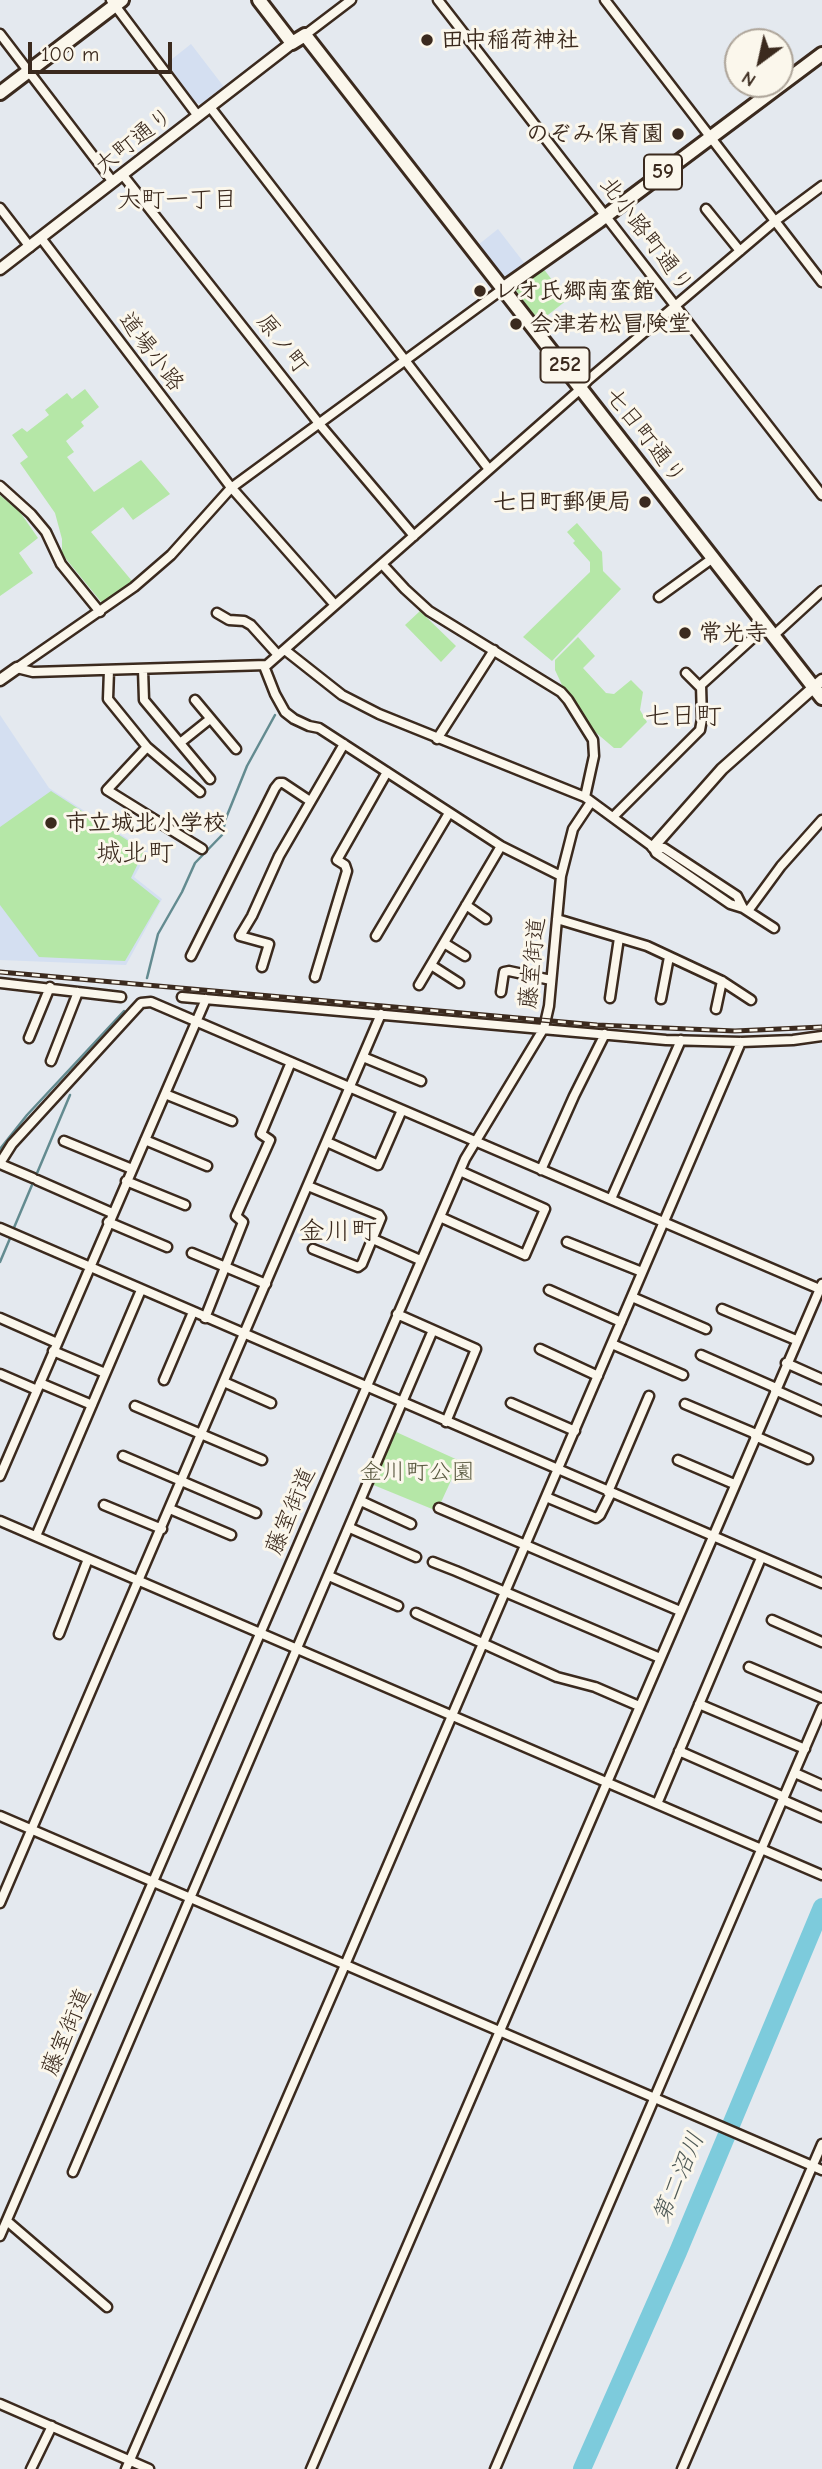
<!DOCTYPE html>
<meta charset="utf-8">
<style>
body{margin:0}
#map{position:relative;width:822px;height:2469px;overflow:hidden;background:#e4e9ef;font-family:"Comic Neue",sans-serif}
canvas{display:block}
.north{position:absolute;left:724px;top:28px;width:70px;height:70px;box-sizing:border-box;background:#fbf7ec;border:2px solid #aea59a;border-radius:50%;rotate:213deg;font-size:19px;font-weight:700;line-height:28px;text-align:center;color:#3b2a1e}
.north::after{content:'';display:block;margin:auto;width:24px;height:32px;background:#3b2a1e;clip-path:polygon(50% 0,100% 100%,50% 72%,0 100%)}
.scale{position:absolute;left:28px;top:42px;width:144px;height:32px;box-sizing:border-box;border:4px solid #3b2a1e;border-top:0;padding-left:9px;font-size:21px;line-height:24px;white-space:nowrap;color:#3b2a1e;-webkit-text-stroke:5px #fbf7ec;paint-order:stroke}
</style>
<div id="map">
<canvas width="822" height="2469"></canvas>
<div class="north">N</div>
<div class="scale">100 m</div>
</div>
<script>
const ctx = document.querySelector('canvas').getContext('2d');
ctx.lineJoin = 'round';
function fill(path, color) {
  ctx.fillStyle = color;
  ctx.fill(path, 'evenodd');
}
function toPath(rows) {
  const path = new Path2D();
  for (const r of rows) {
    path.moveTo(r[0], r[1]);
    for (let i = 2; i < r.length; i += 2) path.lineTo(r[i], r[i + 1]);
  }
  return path;
}
function stroke(path, color, width, dash) {
  ctx.strokeStyle = color;
  ctx.lineWidth = width;
  ctx.lineCap = dash ? 'butt' : 'round';
  ctx.setLineDash(dash || []);
  ctx.stroke(path);
}
function label(font, color, halo, rows, align = 'center') {
  ctx.font = font + ' "Comic Neue","Klee One",sans-serif';
  ctx.lineWidth = 6;
  ctx.setLineDash([]);
  ctx.textBaseline = 'middle';
  ctx.strokeStyle = halo;
  ctx.fillStyle = color;
  for (const [text, x, y, turn = 0] of rows) {
    ctx.save();
    ctx.translate(x, y);
    ctx.rotate((+turn || 0) * Math.PI / 180);
    ctx.textAlign = isNaN(turn) ? turn : align;
    if (halo) ctx.strokeText(text, 0, 0);
    ctx.fillText(text, 0, 0);
    ctx.restore();
  }
}
fill(toPath([
 [191,44,224,87,202,104,196,103,167,63],
 [498,229,525,264,508,277,503,276,478,245],
 [0,715,49,788,148,852,134,877,162,899,126,965,0,960]
]), '#d4dff1');
fill(toPath([
 [543,268,567,300,539,322,515,289],
 [85,389,99,407,81,422,84,426,66,441,74,452,67,457,94,492,141,460,170,494,133,520,123,507,91,532,132,581,102,603,62,554,62,539,55,513,20,463,28,457,12,435,22,428,27,432,49,415,45,410,67,393,72,399],
 [0,495,20,512,38,538,19,553,33,573,0,596],
 [577,523,602,552,603,571,621,589,552,661,523,637,590,572,590,562,573,543,575,541,567,532],
 [420,611,456,646,441,662,405,625],
 [578,637,595,656,583,668,606,693,614,694,631,680,643,692,640,710,647,722,621,748,614,748,594,731,562,685,555,670,555,660],
 [51,791,144,851,131,878,160,901,125,961,39,957,0,905,0,827],
 [394,1431,460,1461,437,1511,371,1484]
]), '#b5e7a7');
stroke(toPath([
 [147,978,158,934,182,892,195,863,222,835,226,818,247,766,275,715],
 [0,1149,27,1115,124,1011],
 [13,1230,70,1095],
 [0,1262,11,1236]
]), '#638b90', 2.5);
stroke(toPath([
 [582,2469,678,2252,822,1907]
]), '#7dcbdc', 18);
const minor = toPath([
 [111,0,198,116],
 [438,0,822,495],
 [605,0,822,282],
 [0,34,113,182],
 [305,35,351,0],
 [210,107,488,468],
 [122,174,321,426,414,536],
 [0,208,30,247],
 [706,209,740,251],
 [41,238,230,486,335,605],
 [0,486,31,514,46,532,61,564,100,612],
 [382,564,405,589,429,611,561,692,568,700,593,740,594,756,585,797],
 [659,597,713,558],
 [217,613,229,620,244,621,251,625,278,655],
 [773,636,822,591],
 [285,650,342,695,379,714,585,797,653,847,664,848,737,896,743,908,774,928],
 [264,666,275,694,285,712,294,719,309,726,319,728,501,846,561,876],
 [17,668,33,672,267,665,576,393,588,380,775,221,822,186],
 [17,668,134,587,171,555,231,488,504,288],
 [143,669,144,700,210,779],
 [109,670,108,699,147,747,200,792],
 [686,673,700,687],
 [195,700,236,749],
 [437,739,494,650],
 [180,743,210,719],
 [147,747,107,790,202,849],
 [613,817,700,730,702,719,701,685,766,626],
 [653,847,656,853,730,904,743,908],
 [466,905,486,919],
 [748,911,781,866,822,820],
 [557,919,647,946,722,981,751,1000],
 [376,936,449,813],
 [444,943,465,956],
 [191,956,275,788,279,783,283,783,310,801],
 [431,965,459,983],
 [262,967,269,944,240,936,252,916,279,856,344,744],
 [315,977,347,871,345,865,337,860,387,772],
 [0,983,121,997],
 [419,985,501,846],
 [501,992,504,972,509,971,551,980],
 [182,997,666,1040,741,1042,793,1040,822,1036],
 [610,998,619,938],
 [661,999,669,957],
 [716,1009,722,981],
 [29,1038,50,987],
 [363,1057,421,1081],
 [51,1061,78,992],
 [165,1094,232,1121],
 [145,1140,207,1166],
 [64,1141,132,1169],
 [327,1142,378,1165,402,1110],
 [0,1163,12,1144,141,1003,151,1002,822,1290],
 [0,1164,33,1178],
 [541,1170,574,1096,605,1034],
 [37,1180,112,1213],
 [126,1181,185,1205],
 [308,1186,379,1215,381,1218,362,1264,358,1267,313,1249],
 [611,1199,681,1040],
 [440,1217,525,1255,545,1209,460,1171],
 [108,1222,167,1247],
 [0,1228,822,1583],
 [373,1239,420,1260],
 [567,1242,642,1272],
 [192,1253,266,1284],
 [549,1290,621,1322],
 [632,1297,706,1329],
 [722,1309,796,1340],
 [397,1314,476,1349,446,1422],
 [0,1318,57,1343],
 [205,1318,243,1222,236,1216,270,1140,261,1134,291,1062],
 [612,1344,683,1375],
 [540,1349,598,1376],
 [53,1351,105,1373],
 [701,1355,776,1388],
 [786,1363,822,1379],
 [0,1374,37,1390],
 [164,1380,193,1312],
 [224,1382,271,1403],
 [40,1383,92,1405],
 [775,1390,822,1411],
 [511,1403,575,1431],
 [685,1404,756,1434],
 [135,1406,262,1460],
 [755,1436,808,1459],
 [123,1456,256,1513],
 [678,1460,734,1484],
 [0,1476,206,999],
 [608,1492,649,1396],
 [546,1497,596,1518,600,1515,611,1493],
 [361,1501,411,1524],
 [104,1505,162,1529],
 [439,1508,680,1611],
 [170,1509,231,1535],
 [0,1521,822,1875],
 [350,1528,416,1557],
 [36,1536,141,1290],
 [433,1562,456,1571,660,1658],
 [329,1576,398,1606],
 [416,1613,557,1677,595,1687,639,1706],
 [772,1620,822,1642],
 [59,1634,88,1559],
 [749,1667,822,1698],
 [699,1704,805,1749],
 [679,1751,784,1797],
 [795,1773,822,1785],
 [783,1800,822,1817],
 [657,1804,761,1558],
 [0,1816,822,2170],
 [0,1903,381,1014],
 [73,2172,433,1330],
 [7,2221,107,2307],
 [0,2236,465,1159,544,1028,549,1006,561,876,573,829,591,802],
 [0,2404,149,2469],
 [31,2469,52,2426],
 [126,2469,345,1965,741,1042],
 [311,2469,822,1284],
 [495,2469,822,1708],
 [682,2469,822,2144]
]);
const tertiary = toPath([
 [0,269,292,43],
 [0,680,17,668],
 [653,847,722,769,822,680]
]);
const primary = toPath([
 [504,288,599,221,822,54]
]);
const trunk = toPath([
 [259,0,292,43,305,35,822,698],
 [0,93,122,0]
]);
stroke(minor, '#3b2a1e', 13);
stroke(tertiary, '#3b2a1e', 15);
stroke(primary, '#3b2a1e', 18);
stroke(trunk, '#3b2a1e', 18);
stroke(minor, '#fbf7ec', 8);
stroke(tertiary, '#fbf7ec', 10);
stroke(primary, '#fbf7ec', 12);
stroke(trunk, '#fbf7ec', 12);
const rail = toPath([
 [0,972,597,1025,735,1031,822,1027]
]);
stroke(rail, '#3b2a1e', 5);
stroke(rail, '#fbf7ec', 2.5, [8]);
for (const [x, y, r, color] of [
 [427,40,7,"#3b2a1e"],
 [678,134,7,"#3b2a1e"],
 [480,291,7,"#3b2a1e"],
 [516,324,7,"#3b2a1e"],
 [645,502,7,"#3b2a1e"],
 [685,633,7,"#3b2a1e"],
 [51,823,7,"#3b2a1e"]
]) {
  const dot = new Path2D();
  dot.arc(x, y, r, 0, 2 * Math.PI);
  ctx.fillStyle = color;
  ctx.fill(dot);
  stroke(dot, '#fbf7ec', 2.5);
}
for (const [x, y, w] of [
 [663,172,38],
 [565,365,49]
]) {
  const box = new Path2D();
  box.roundRect(x - w / 2, y - 17.5, w, 35, 5);
  ctx.fillStyle = '#fbf7ec';
  ctx.fill(box);
  stroke(box, '#3b2a1e', 2);
}
label('bold 21px', '#3b2a1e', null, [
 ["59",663,172],
 ["252",565,365]
]);
label('bold 23px', '#3b2a1e', '#fbf7ec', [
 ["田中稲荷神社",441,40],
 ["のぞみ保育園",664,134,"right"],
 ["レオ氏郷南蛮館",494,291],
 ["会津若松冒険堂",530,324],
 ["七日町郵便局",631,502,"right"],
 ["常光寺",699,633],
 ["市立城北小学校",65,823]
], 'left');
label('23px', '#3b2a1e', '#fbf7ec', [
 ["大町通り",134,141,-38],
 ["北小路町通り",646,235,53],
 ["原ノ町",282,344,52],
 ["道場小路",151,352,53],
 ["七日町通り",645,436,52],
 ["藤室街道",533,963,-84],
 ["藤室街道",291,1511,-67],
 ["藤室街道",67,2032,-67]
]);
label('23px', '#5a5940', '#fbf7ec', [
 ["金川町公園",417,1472]
]);
label('24px', '#3b2a1e', '#fbf7ec', [
 ["大町一丁目",177,200]
]);
label('italic 24px', '#4f5a57', '#fbf7ec', [
 ["第二沼川",679,2178,-67]
]);
label('26px', '#3b2a1e', '#fbf7ec', [
 ["七日町",683,717],
 ["城北町",135,854],
 ["金川町",338,1232]
]);
</script>
